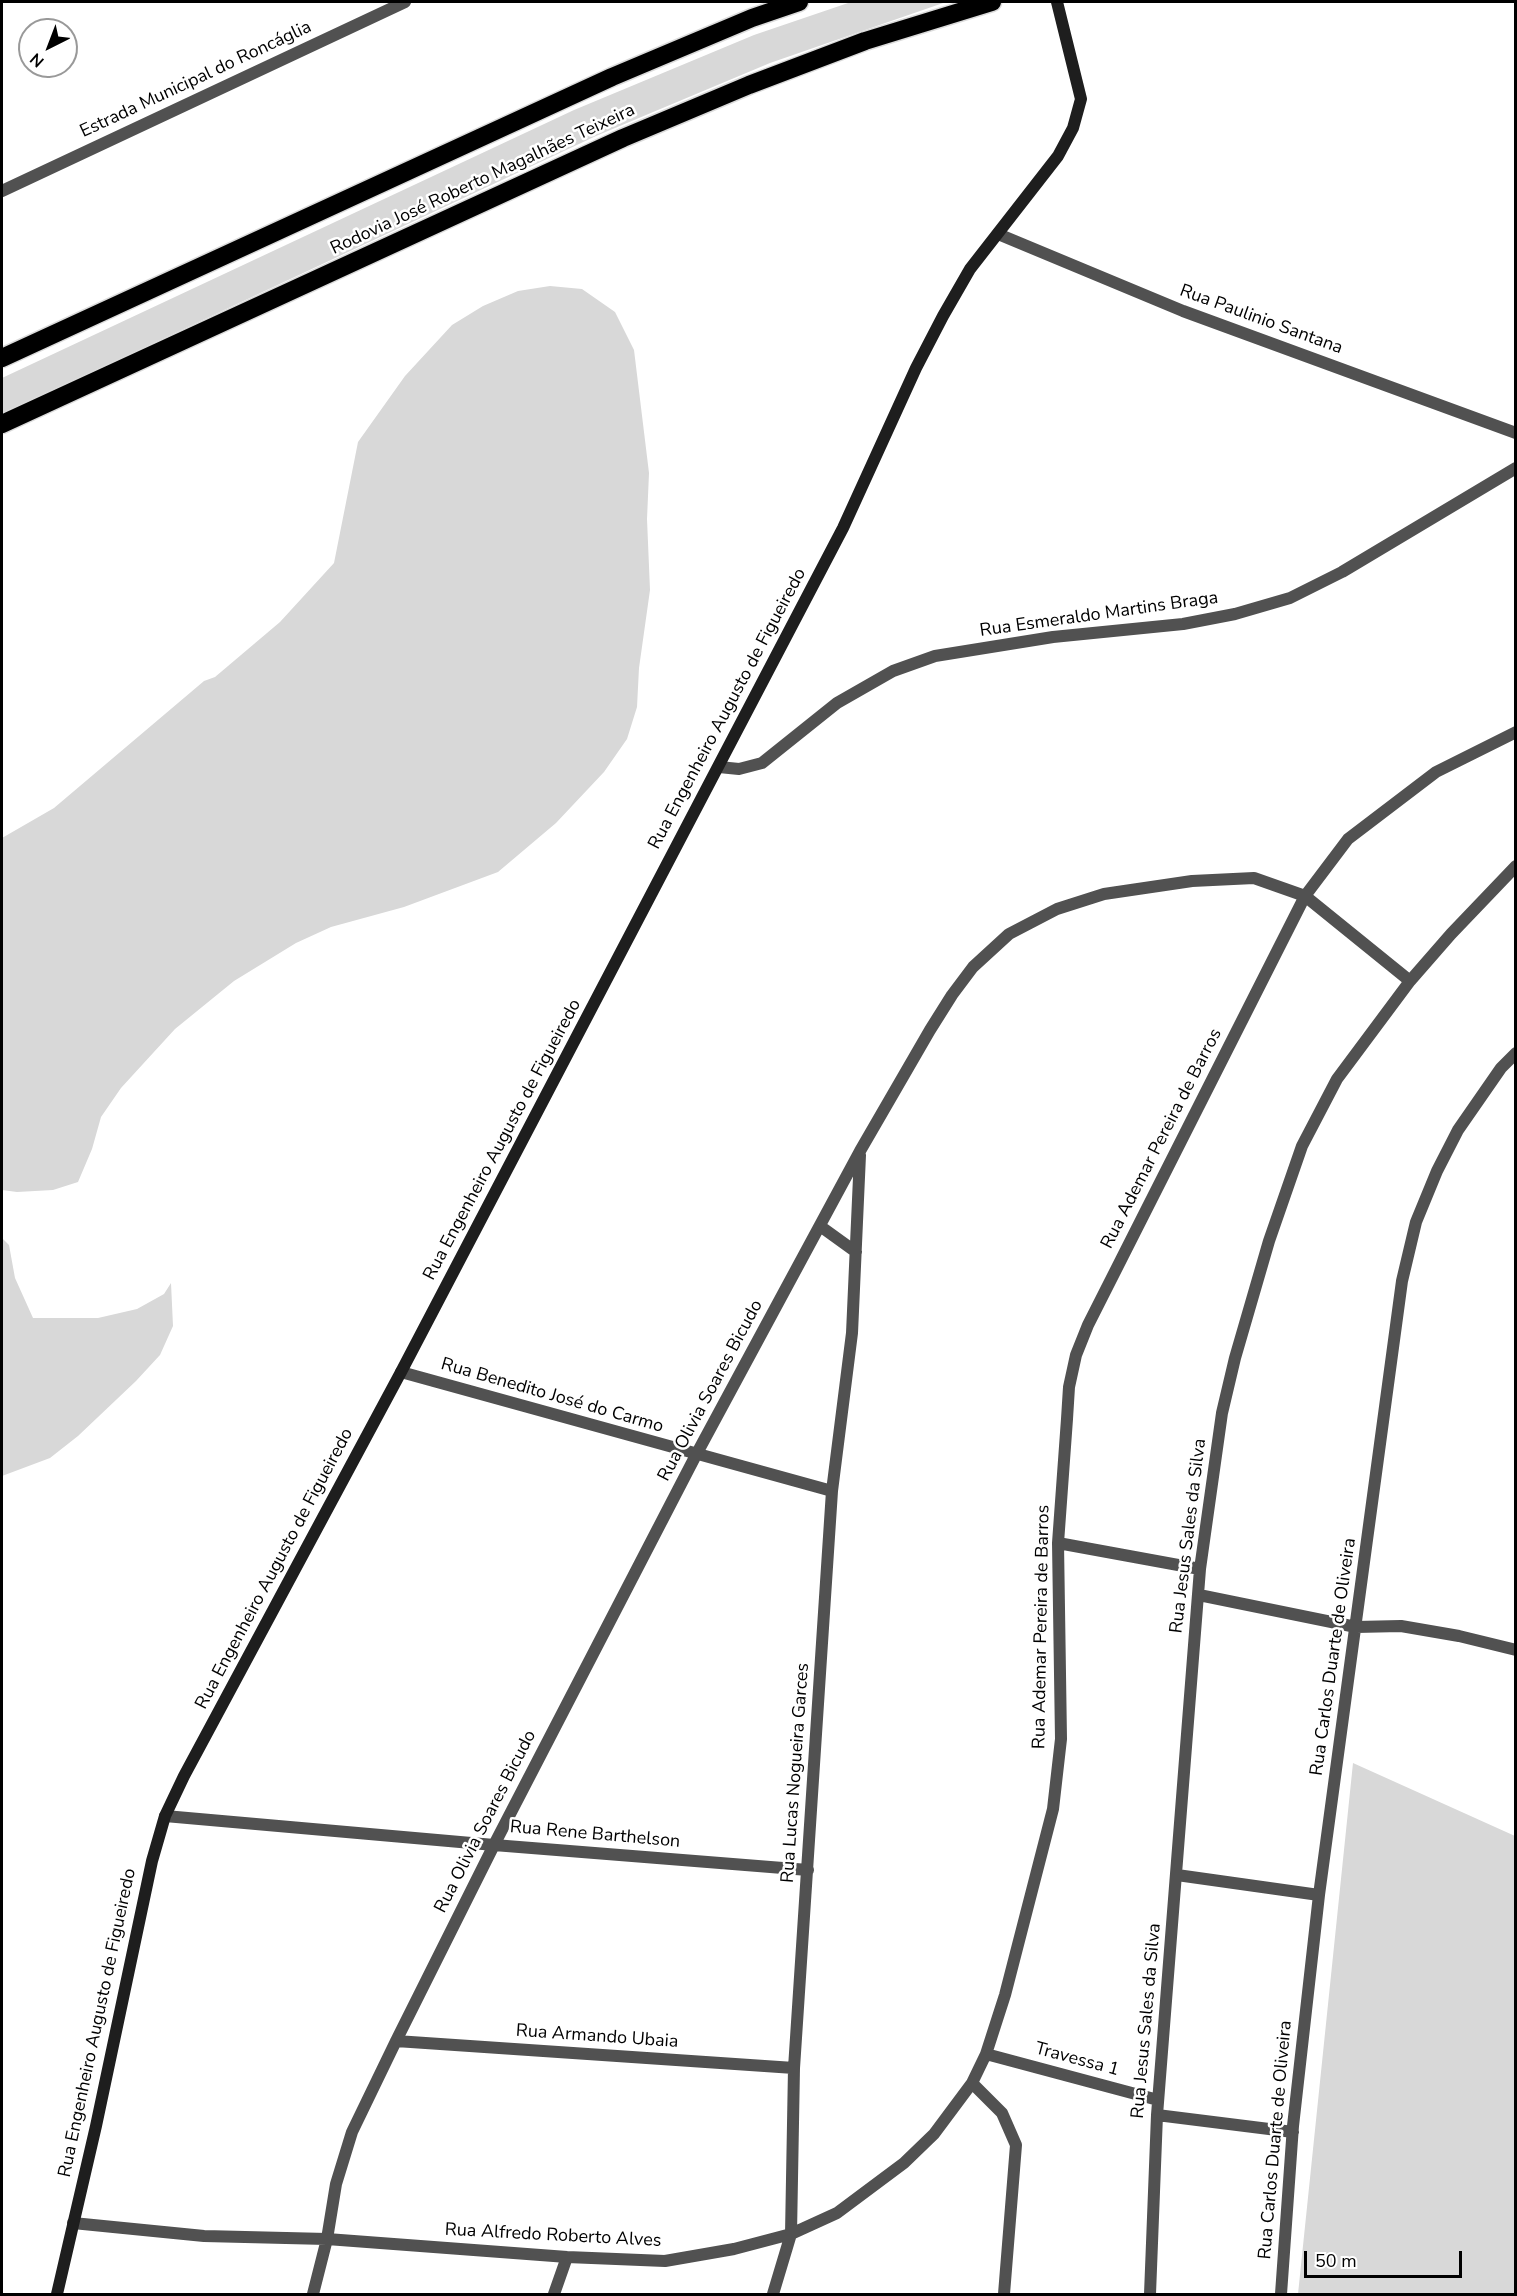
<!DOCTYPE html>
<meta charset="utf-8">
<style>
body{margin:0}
#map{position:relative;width:1517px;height:2296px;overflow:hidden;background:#fff;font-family:"Nunito Sans",sans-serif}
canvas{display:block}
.frame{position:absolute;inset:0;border:3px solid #000;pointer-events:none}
.north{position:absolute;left:18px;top:18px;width:60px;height:60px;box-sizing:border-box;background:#fff;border:2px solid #999;border-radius:50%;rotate:222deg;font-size:16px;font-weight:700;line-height:24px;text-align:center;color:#000}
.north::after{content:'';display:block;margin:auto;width:21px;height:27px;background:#000;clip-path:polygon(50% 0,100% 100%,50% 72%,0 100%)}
.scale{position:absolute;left:1304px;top:2251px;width:158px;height:27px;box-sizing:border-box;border:3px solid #000;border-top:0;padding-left:8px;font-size:18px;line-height:21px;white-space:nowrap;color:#000;-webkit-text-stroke:4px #fff;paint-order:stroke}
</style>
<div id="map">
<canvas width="1517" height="2296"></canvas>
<div class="frame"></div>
<div class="north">N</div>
<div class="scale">50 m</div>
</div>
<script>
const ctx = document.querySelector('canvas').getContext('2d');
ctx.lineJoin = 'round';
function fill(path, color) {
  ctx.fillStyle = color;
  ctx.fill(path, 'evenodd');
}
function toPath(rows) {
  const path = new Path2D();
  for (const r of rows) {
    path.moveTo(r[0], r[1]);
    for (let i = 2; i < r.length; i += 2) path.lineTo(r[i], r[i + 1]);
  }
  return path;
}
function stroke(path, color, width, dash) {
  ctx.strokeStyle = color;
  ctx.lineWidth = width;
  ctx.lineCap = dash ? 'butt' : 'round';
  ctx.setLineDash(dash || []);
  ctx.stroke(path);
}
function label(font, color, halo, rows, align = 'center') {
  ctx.font = font + ' "Nunito Sans",sans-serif';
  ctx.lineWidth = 5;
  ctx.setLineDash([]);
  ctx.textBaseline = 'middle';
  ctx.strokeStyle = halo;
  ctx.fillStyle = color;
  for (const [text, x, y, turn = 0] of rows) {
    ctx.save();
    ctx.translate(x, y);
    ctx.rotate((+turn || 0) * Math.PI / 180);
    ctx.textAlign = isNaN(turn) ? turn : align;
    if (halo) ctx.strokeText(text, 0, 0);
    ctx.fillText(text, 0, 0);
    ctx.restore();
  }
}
fill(toPath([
 [851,2,946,2,770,63,596,136,2,414,2,378,574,110,754,35],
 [550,286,582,289,615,312,634,350,649,473,647,519,650,590,639,668,637,707,627,739,604,772,556,823,498,872,404,907,331,927,296,943,234,981,175,1029,121,1088,101,1117,92,1149,78,1182,53,1190,17,1192,2,1190,2,838,54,808,204,681,215,677,280,622,334,563,358,442,405,376,452,325,483,306,518,291],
 [2,1238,9,1245,15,1278,33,1318,98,1318,137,1309,164,1294,171,1283,173,1326,160,1355,136,1381,78,1436,50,1458,2,1476],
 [1353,1763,1515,1836,1515,2294,1298,2294]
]), '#d8d8d8');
const motorway = toPath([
 [2,358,612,77,752,18,799,2],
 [2,424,623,138,749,85,865,41,992,2]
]);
stroke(motorway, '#dbdbdb', 21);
stroke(toPath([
 [719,767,739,769,762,763,837,703,893,671,935,656,1053,637,1183,624,1235,614,1290,598,1342,572,1516,468],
 [820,1226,856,1252],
 [401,1372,832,1491],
 [1058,1543,1200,1569],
 [1199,1595,1356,1627,1401,1626,1459,1636,1516,1650],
 [165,1816,494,1845,808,1870],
 [1177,1875,1319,1895],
 [396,2041,794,2068],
 [986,2054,1158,2100],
 [972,2083,1002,2113,1016,2145,1004,2294],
 [1157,2115,1293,2132],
 [73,2223,204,2236,327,2239,567,2257,665,2261,734,2249,791,2234,837,2213,904,2163,934,2134,972,2083,986,2054,1005,1995,1053,1809,1061,1739,1058,1543,1067,1419,1069,1387,1076,1355,1088,1325,1305,896,1348,839,1436,772,1516,732],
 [313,2294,327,2239,336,2184,352,2132,396,2041,494,1845,696,1455,860,1151,930,1030,952,995,973,967,1009,934,1057,909,1104,894,1192,881,1254,878,1305,896,1410,981],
 [554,2294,567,2257],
 [773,2294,791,2234,794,2068,832,1491,852,1333,860,1155],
 [1150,2294,1157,2115,1200,1569,1222,1413,1235,1358,1269,1241,1302,1146,1337,1079,1410,981,1451,934,1516,866],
 [1281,2294,1293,2126,1319,1895,1402,1281,1416,1222,1437,1171,1458,1130,1501,1068,1516,1053]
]), '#515151', 12);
stroke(toPath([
 [2,191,405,2],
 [998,234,1183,311,1516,433]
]), '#515151', 12);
stroke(toPath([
 [57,2294,96,2126,152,1861,165,1816,184,1776,401,1372,843,528,916,368,943,316,970,269,1058,156,1073,128,1081,99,1057,2]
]), '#1e1e1e', 12);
stroke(motorway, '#000', 18);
label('18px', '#000', '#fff', [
 ["Estrada Municipal do Roncáglia",196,80,-25],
 ["Rodovia José Roberto Magalhães Teixeira",483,180,-25],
 ["Rua Paulinio Santana",1261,320,20],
 ["Rua Esmeraldo Martins Braga",1099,615,-8],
 ["Rua Engenheiro Augusto de Figueiredo",728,709,-62],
 ["Rua Ademar Pereira de Barros",1162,1139,-63],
 ["Rua Engenheiro Augusto de Figueiredo",503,1140,-62],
 ["Rua Olivia Soares Bicudo",711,1391,-62],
 ["Rua Benedito José do Carmo",552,1396,16],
 ["Rua Jesus Sales da Silva",1189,1536,-83],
 ["Rua Engenheiro Augusto de Figueiredo",275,1569,-62],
 ["Rua Ademar Pereira de Barros",1042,1627,-89],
 ["Rua Carlos Duarte de Oliveira",1334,1657,-82],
 ["Rua Lucas Nogueira Garces",796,1773,-86],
 ["Rua Olivia Soares Bicudo",486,1822,-63],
 ["Rua Rene Barthelson",595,1835,5],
 ["Rua Jesus Sales da Silva",1147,2021,-85],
 ["Rua Engenheiro Augusto de Figueiredo",98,2023,-78],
 ["Rua Armando Ubaia",597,2037,4],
 ["Travessa 1",1077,2060,15],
 ["Rua Carlos Duarte de Oliveira",1276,2140,-85],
 ["Rua Alfredo Roberto Alves",553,2236,3]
]);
</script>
